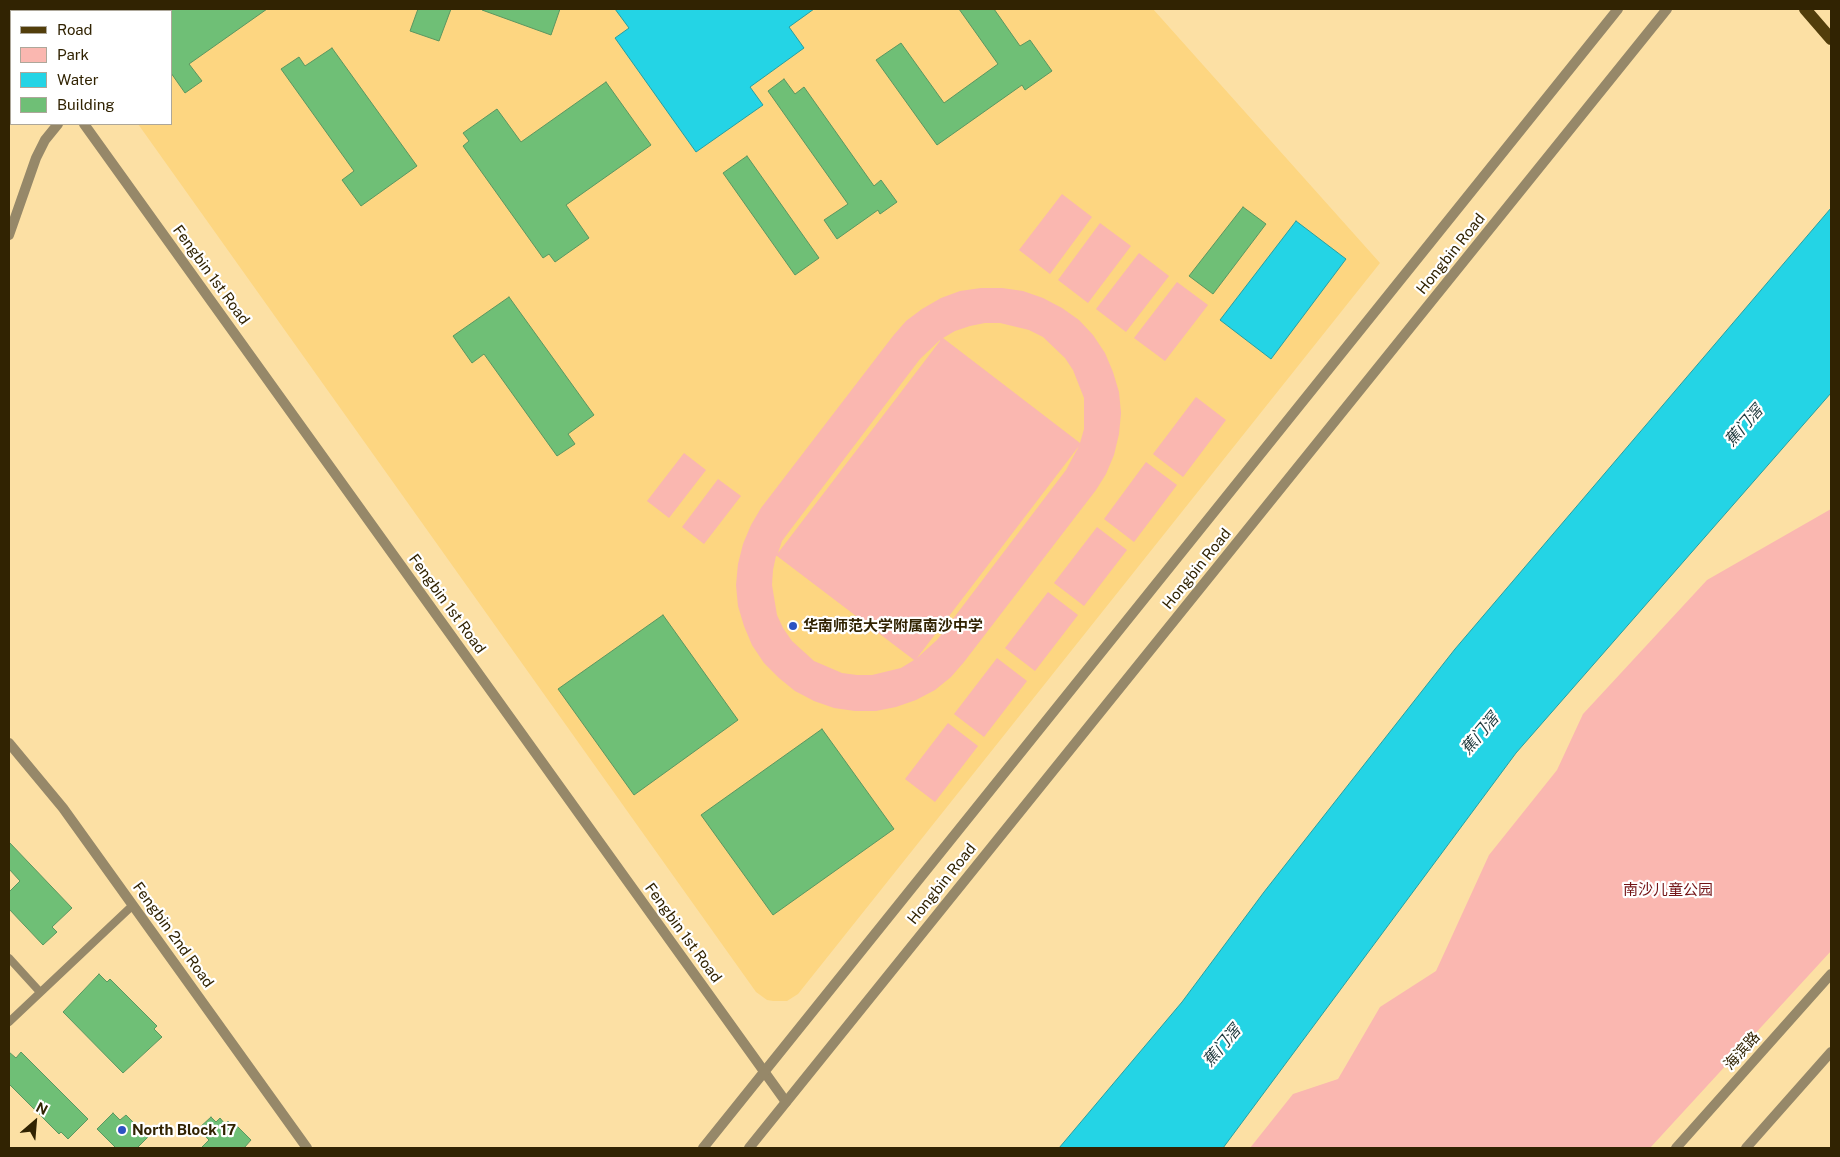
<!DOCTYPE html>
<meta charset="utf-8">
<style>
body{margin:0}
#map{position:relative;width:1840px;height:1157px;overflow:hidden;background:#fce0a4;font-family:"Public Sans",sans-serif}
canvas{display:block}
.frame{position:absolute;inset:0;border:10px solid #312302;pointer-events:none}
.legend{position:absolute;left:10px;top:10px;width:162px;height:115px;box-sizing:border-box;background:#fff;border:1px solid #ada79a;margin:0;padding:6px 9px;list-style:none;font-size:15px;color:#312302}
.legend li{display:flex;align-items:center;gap:10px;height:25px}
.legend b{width:25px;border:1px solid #ada79a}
.north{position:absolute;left:10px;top:1097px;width:50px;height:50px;-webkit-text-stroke:4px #fff;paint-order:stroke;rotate:27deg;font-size:14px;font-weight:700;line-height:20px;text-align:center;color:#312302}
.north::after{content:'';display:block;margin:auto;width:18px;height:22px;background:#312302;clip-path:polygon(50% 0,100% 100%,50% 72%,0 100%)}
</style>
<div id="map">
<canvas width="1840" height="1157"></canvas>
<div class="frame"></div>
<ul class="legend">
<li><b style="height:6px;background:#523e0b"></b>Road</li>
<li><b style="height:14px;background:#fab7b0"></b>Park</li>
<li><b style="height:14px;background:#24d4e5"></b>Water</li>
<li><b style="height:14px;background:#6fbf76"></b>Building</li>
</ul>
<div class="north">N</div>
</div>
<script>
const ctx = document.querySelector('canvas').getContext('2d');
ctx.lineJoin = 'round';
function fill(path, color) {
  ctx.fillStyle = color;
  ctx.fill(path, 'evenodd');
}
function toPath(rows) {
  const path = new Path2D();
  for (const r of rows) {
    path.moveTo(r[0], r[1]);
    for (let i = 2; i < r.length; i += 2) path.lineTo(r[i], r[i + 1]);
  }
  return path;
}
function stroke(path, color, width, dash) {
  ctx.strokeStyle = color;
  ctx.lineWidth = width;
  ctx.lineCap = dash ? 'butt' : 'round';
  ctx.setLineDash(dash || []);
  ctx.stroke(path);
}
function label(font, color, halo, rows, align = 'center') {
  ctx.font = font + ' "Public Sans","Noto Sans SC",sans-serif';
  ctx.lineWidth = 4.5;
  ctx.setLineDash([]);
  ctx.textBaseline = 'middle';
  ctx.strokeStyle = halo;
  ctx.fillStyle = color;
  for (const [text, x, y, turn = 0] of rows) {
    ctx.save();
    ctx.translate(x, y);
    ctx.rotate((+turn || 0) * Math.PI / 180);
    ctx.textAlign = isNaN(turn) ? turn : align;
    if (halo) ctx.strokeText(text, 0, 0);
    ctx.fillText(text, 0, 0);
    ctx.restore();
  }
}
fill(toPath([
 [56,9,1153,9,1380,263,798,994,787,1001,773,1001,767,1000,756,992,138,124,171,124,171,11,58,11]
]), '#fdd681');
fill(toPath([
 [1062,194,1092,217,1050,274,1019,250],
 [1100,223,1131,246,1088,303,1058,280],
 [1139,253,1169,276,1126,332,1096,309],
 [1177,282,1208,305,1165,361,1134,338],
 [981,288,1002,288,1023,291,1043,298,1062,308,1079,320,1093,335,1105,353,1113,372,1119,392,1121,413,1119,434,1114,455,1106,474,1096,490,964,662,951,677,935,690,916,700,896,707,876,711,855,711,834,708,814,701,795,691,779,678,764,663,752,645,744,626,738,606,736,585,738,564,743,544,751,525,761,508,893,336,906,321,922,309,941,298,960,291],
 [985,323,1000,323,1029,330,1043,337,1065,358,1073,370,1084,398,1084,429,1080,443,943,338,955,331,970,326],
 [940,340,940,341,778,553,782,541,791,529,920,359],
 [1079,446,1066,470,937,640,917,658],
 [776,556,777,556,914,660,901,668,872,675,857,675,842,673,814,661,792,641,783,628,777,615,772,585,773,570],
 [1196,397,1226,420,1183,477,1153,454],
 [684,453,706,470,669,518,647,501],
 [1146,462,1177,485,1134,542,1104,519],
 [718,479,741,496,704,544,682,527],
 [1831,509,1831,951,1650,1148,1250,1148,1293,1094,1338,1079,1380,1007,1436,971,1489,855,1557,770,1583,714,1707,580],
 [1097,527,1127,550,1084,606,1054,583],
 [1048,592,1078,615,1035,671,1005,648],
 [997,658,1027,681,984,737,954,714],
 [948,723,978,746,935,802,905,779]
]), '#fab7b0');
const water = toPath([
 [615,9,814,9,789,27,804,48,750,87,763,105,696,152,615,38,629,28,615,9],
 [1831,208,1831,393,1516,753,1223,1148,1059,1148,1182,1002,1264,892,1455,649,1831,208],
 [1296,221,1346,259,1271,359,1220,320,1296,221]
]);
fill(water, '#24d4e5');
stroke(water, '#289fa1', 1);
const building = toPath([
 [171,9,267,9,189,64,202,81,185,93,171,73,171,9],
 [418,9,451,9,439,41,410,31,418,9],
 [482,9,560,9,551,35,482,10,482,9],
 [959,9,994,9,1020,46,1030,40,1052,71,1025,90,1022,85,937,145,876,60,901,43,944,103,998,64,959,9],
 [332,48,417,166,361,206,342,180,354,171,281,69,299,57,305,66,332,48],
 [784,79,795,94,804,87,874,186,881,180,897,202,880,214,878,210,837,239,824,220,848,204,768,91,784,79],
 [606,82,651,145,566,205,589,238,555,262,549,254,543,258,463,146,469,141,463,133,497,109,521,142,606,82],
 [747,156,819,258,795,275,723,173,747,156],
 [1243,207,1266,224,1213,294,1189,276,1243,207],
 [509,297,594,415,568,434,575,444,557,456,484,354,472,363,453,336,509,297],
 [663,615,738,720,634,795,558,689,663,615],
 [822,729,894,829,773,915,701,815,822,729],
 [9,842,72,908,52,927,57,932,43,945,9,909,9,892,20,881,9,869,9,842],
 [99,974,107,982,110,979,157,1026,154,1029,162,1037,123,1073,63,1012,99,974],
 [9,1052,16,1058,21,1052,88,1119,68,1139,61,1132,59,1134,9,1084,9,1052],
 [113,1113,120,1120,126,1115,148,1137,137,1148,116,1148,97,1129,113,1113],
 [211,1117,216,1122,220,1118,225,1124,228,1121,235,1128,237,1126,251,1140,244,1148,201,1148,209,1140,198,1129,211,1117]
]);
fill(building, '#6fbf76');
stroke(building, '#5b9760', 1);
stroke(toPath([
 [9,958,40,992],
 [9,1022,133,905]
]), '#968869', 8);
stroke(toPath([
 [84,124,786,1102],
 [9,235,36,158,45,140,58,124],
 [9,743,63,808,307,1148]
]), '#968869', 10);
stroke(toPath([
 [703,1148,1618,9],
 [749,1148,1667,9],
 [1676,1148,1831,974],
 [1746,1148,1831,1052]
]), '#968869', 10);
stroke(toPath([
 [1805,9,1831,39]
]), '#523e0b', 12);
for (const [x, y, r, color] of [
 [793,626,5,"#2d52c2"],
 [122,1130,5,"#2d52c2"]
]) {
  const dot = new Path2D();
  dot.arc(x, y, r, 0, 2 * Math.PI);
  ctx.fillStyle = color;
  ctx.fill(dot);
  stroke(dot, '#fff', 2);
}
label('15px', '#312302', '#fff', [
 ["Hongbin Road",1451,254,-51],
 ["Fengbin 1st Road",211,275,54],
 ["Hongbin Road",1197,569,-51],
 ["Fengbin 1st Road",447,604,54],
 ["Hongbin Road",942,884,-51],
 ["Fengbin 1st Road",683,933,54],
 ["Fengbin 2nd Road",173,935,54],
 ["海滨路",1742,1051,-48]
]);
label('bold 15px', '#312302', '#fff', [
 ["华南师范大学附属南沙中学",803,626],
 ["North Block 17",132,1130]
], 'left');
label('15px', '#731416', '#fff', [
 ["南沙儿童公园",1668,890]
]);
label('italic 16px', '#223b3f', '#fff', [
 ["蕉门滘",1744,426,-49],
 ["蕉门滘",1480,734,-50],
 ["蕉门滘",1222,1046,-50]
]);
</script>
